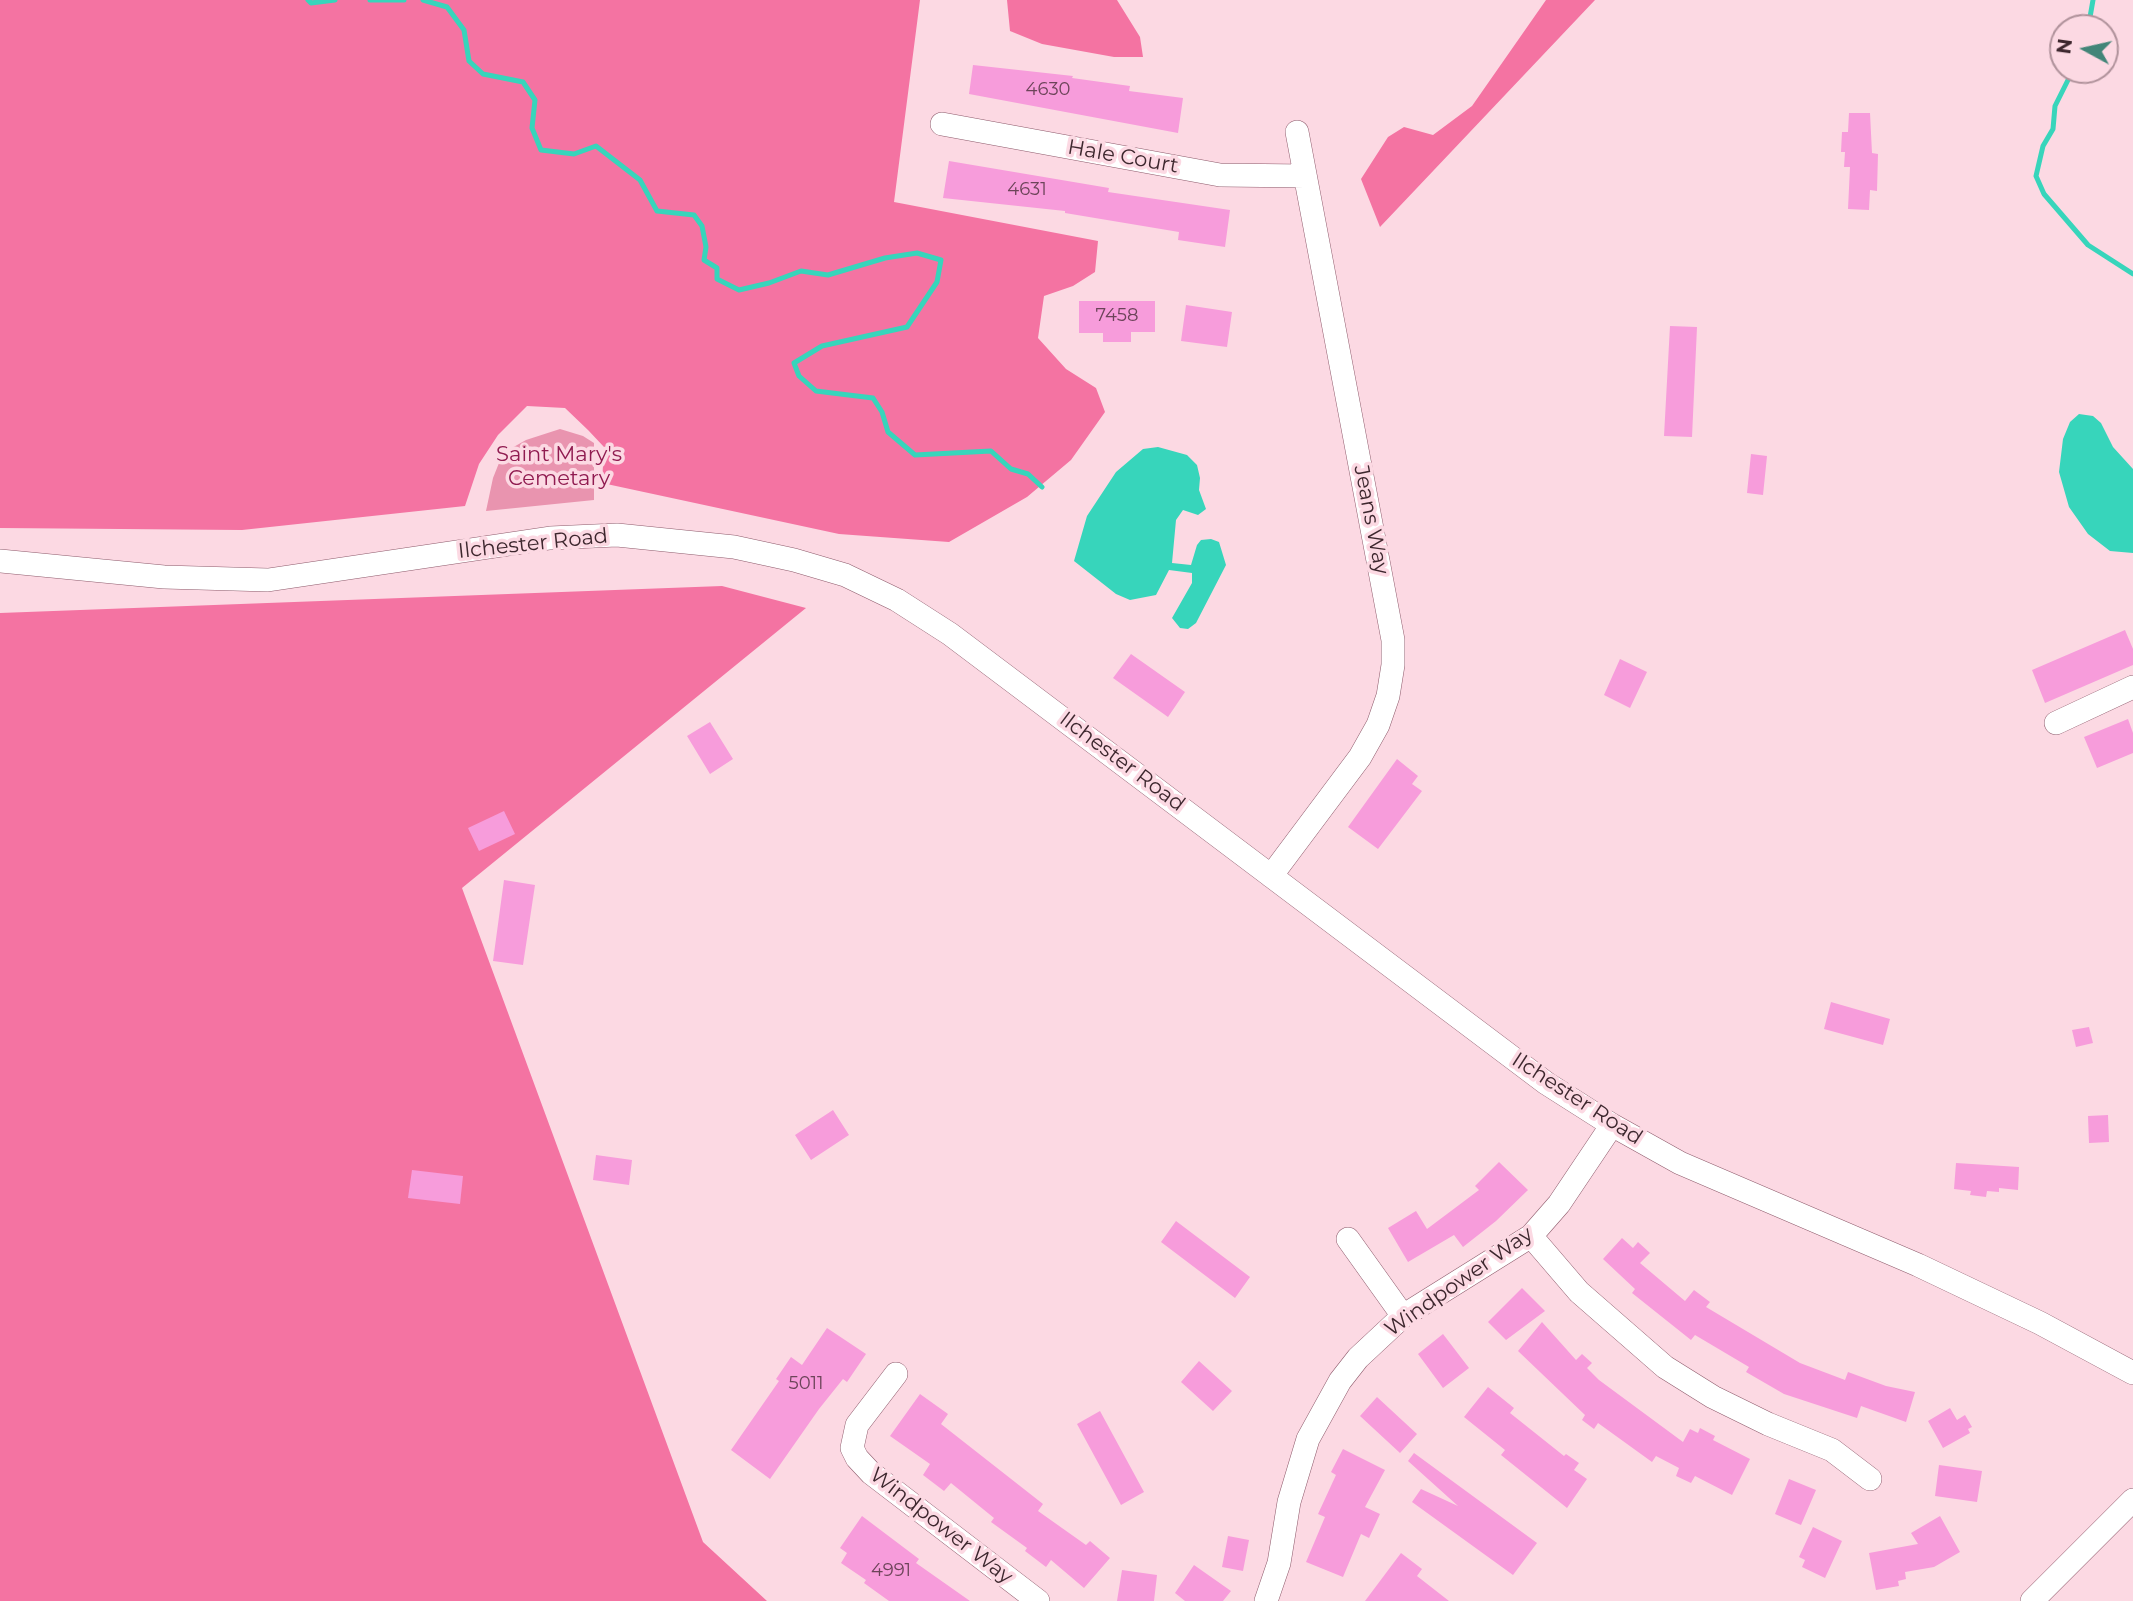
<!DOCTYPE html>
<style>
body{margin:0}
#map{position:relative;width:2133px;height:1601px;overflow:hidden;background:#fcd9e3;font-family:Montserrat,sans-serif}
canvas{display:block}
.north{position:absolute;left:2049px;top:14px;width:70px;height:70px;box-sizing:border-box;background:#fcd9e3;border:2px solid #b0929b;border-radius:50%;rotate:278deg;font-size:19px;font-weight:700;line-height:28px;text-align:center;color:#3d272e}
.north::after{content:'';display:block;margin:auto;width:24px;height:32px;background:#428578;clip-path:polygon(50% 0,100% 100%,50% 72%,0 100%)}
</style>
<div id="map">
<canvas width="2133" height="1601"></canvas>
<div class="north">N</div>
</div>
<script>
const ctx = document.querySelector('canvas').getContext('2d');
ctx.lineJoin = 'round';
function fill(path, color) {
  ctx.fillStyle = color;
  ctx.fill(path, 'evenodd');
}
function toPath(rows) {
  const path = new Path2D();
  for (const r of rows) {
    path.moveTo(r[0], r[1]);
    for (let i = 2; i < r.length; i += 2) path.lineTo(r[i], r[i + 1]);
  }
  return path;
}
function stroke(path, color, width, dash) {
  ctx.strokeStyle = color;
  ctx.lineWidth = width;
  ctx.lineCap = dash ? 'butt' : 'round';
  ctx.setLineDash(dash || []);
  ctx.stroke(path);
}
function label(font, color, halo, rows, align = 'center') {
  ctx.font = font + ' Montserrat,sans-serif';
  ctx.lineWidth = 7;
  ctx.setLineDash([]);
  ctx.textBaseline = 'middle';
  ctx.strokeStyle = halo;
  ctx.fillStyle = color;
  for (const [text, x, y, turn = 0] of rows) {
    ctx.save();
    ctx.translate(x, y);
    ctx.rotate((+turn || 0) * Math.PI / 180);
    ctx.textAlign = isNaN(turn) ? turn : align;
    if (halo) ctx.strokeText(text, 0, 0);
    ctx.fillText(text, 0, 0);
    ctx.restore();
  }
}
fill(toPath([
 [560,429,583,436,594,443,594,500,486,511,493,478,503,453,526,440]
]), '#e994af');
fill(toPath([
 [0,0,920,0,894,202,1098,241,1095,272,1073,286,1044,296,1038,338,1066,369,1096,388,1105,412,1071,460,1027,497,949,542,839,534,602,483,604,447,588,430,565,408,527,406,498,435,479,464,465,506,242,530,0,528],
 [1007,0,1117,0,1140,37,1143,57,1114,57,1042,44,1010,31],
 [1546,0,1595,0,1380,227,1361,179,1388,137,1404,127,1433,135,1472,106],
 [722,586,806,608,462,888,703,1542,767,1601,0,1601,0,613]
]), '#f473a2');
fill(toPath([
 [2079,414,2093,416,2101,423,2113,447,2133,469,2133,553,2110,551,2088,534,2069,507,2059,472,2063,439,2070,422],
 [1158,447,1187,455,1197,465,1200,478,1199,490,1206,509,1198,515,1183,510,1176,520,1172,563,1191,565,1197,545,1201,540,1211,539,1219,542,1226,565,1196,623,1188,629,1180,628,1172,618,1192,583,1192,573,1169,570,1156,595,1130,600,1116,594,1074,561,1087,516,1116,472,1143,449]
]), '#37d5bb');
stroke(toPath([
 [308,0,311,3,335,0],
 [370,0,404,0],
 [423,0,447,7,464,30,469,61,483,74,523,82,535,100,532,128,541,150,574,154,596,146,640,180,657,211,694,215,702,226,706,247,704,260,717,268,717,279,739,290,769,283,801,271,828,275,885,258,917,253,941,260,937,282,907,327,822,346,794,363,799,376,816,391,873,398,882,412,888,432,915,455,991,451,1011,469,1028,474,1042,487],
 [2089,23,2093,0],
 [2073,70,2055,106,2053,129,2043,146,2036,176,2044,194,2088,245,2133,274]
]), '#37d5bb', 5);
fill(toPath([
 [973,65,1073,76,1072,78,1130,86,1129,91,1183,98,1178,133,969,94],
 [1849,113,1870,113,1872,153,1878,154,1877,191,1870,190,1869,210,1848,209,1850,167,1844,167,1845,152,1841,152,1842,132,1848,132],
 [949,161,1109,188,1108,192,1230,210,1225,247,1178,240,1179,232,1065,213,1065,211,943,198],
 [1079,301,1155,301,1155,332,1131,332,1131,342,1103,342,1103,333,1079,333],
 [1186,305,1232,312,1227,347,1181,341],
 [1670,326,1697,327,1692,437,1664,436],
 [1751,454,1767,456,1763,495,1747,493],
 [2125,630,2133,649,2133,665,2045,703,2032,670],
 [1131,654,1185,692,1168,717,1113,678],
 [1620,659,1647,672,1630,708,1604,695],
 [2128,719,2133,733,2133,753,2097,768,2084,737],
 [710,722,733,759,710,774,687,736],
 [1397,759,1418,776,1412,784,1422,791,1378,849,1348,827],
 [504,811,515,834,479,851,468,828],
 [504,880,535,885,523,965,493,961],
 [1831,1002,1890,1019,1883,1045,1824,1029],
 [2089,1027,2093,1043,2076,1047,2072,1030],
 [833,1110,849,1135,811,1160,795,1135],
 [2108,1115,2109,1142,2089,1143,2088,1116],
 [596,1155,632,1160,629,1185,593,1180],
 [1499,1162,1528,1190,1496,1221,1463,1247,1454,1235,1408,1262,1388,1228,1416,1211,1427,1229,1479,1190,1475,1186],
 [1956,1163,2019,1167,2018,1190,1999,1188,1999,1192,1987,1191,1986,1197,1970,1195,1971,1191,1954,1189],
 [412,1170,463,1176,460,1204,408,1198],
 [1176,1221,1250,1277,1235,1298,1161,1242],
 [1622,1238,1633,1248,1638,1242,1650,1253,1640,1263,1685,1301,1694,1290,1710,1302,1706,1307,1800,1363,1845,1380,1848,1372,1886,1386,1915,1392,1906,1422,1861,1406,1857,1418,1784,1394,1746,1372,1749,1367,1695,1335,1691,1340,1632,1293,1635,1289,1603,1259],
 [1522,1288,1545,1311,1506,1340,1488,1322],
 [1542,1322,1576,1360,1582,1354,1592,1363,1587,1368,1599,1380,1683,1442,1690,1429,1698,1433,1700,1428,1715,1436,1713,1440,1750,1459,1732,1495,1695,1476,1691,1483,1676,1476,1679,1468,1656,1456,1652,1462,1598,1423,1594,1429,1582,1420,1585,1415,1518,1351],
 [827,1328,866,1354,847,1382,843,1379,819,1409,770,1479,731,1450,779,1381,776,1379,791,1357,802,1365],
 [1443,1334,1469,1368,1443,1388,1418,1354],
 [1199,1361,1232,1391,1213,1411,1181,1382],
 [1488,1387,1514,1408,1510,1413,1564,1456,1566,1454,1579,1463,1574,1470,1587,1479,1567,1508,1501,1455,1505,1450,1464,1417],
 [920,1394,948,1414,941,1424,1043,1504,1038,1511,1086,1545,1090,1541,1110,1558,1084,1588,1051,1560,1046,1567,1025,1551,1027,1548,991,1522,994,1518,951,1483,944,1491,923,1475,930,1464,890,1436],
 [1377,1397,1417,1434,1400,1453,1360,1416],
 [1950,1408,1957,1420,1965,1415,1972,1427,1968,1429,1970,1433,1943,1448,1928,1421],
 [1100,1411,1144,1492,1121,1505,1077,1424],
 [1343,1449,1385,1470,1365,1507,1380,1514,1369,1538,1361,1534,1343,1577,1306,1562,1325,1517,1318,1514,1336,1475,1331,1472],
 [1414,1453,1537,1543,1513,1575,1412,1502,1421,1489,1458,1506,1408,1461],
 [1939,1465,1982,1471,1977,1502,1935,1496],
 [1789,1479,1816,1490,1801,1525,1775,1514],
 [862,1516,919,1559,916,1563,970,1601,889,1601,864,1583,866,1580,841,1563,847,1553,840,1548],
 [1940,1516,1960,1552,1934,1567,1905,1572,1906,1579,1898,1581,1899,1586,1876,1590,1869,1553,1918,1544,1911,1533],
 [1813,1527,1842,1541,1825,1578,1802,1567,1805,1560,1799,1557],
 [1228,1536,1249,1540,1243,1571,1222,1567],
 [1401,1553,1422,1569,1417,1576,1449,1601,1365,1601],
 [1194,1565,1231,1591,1223,1601,1185,1601,1175,1593],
 [1122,1570,1157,1575,1154,1601,1117,1601]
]), '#f79cdb');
const minor = toPath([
 [942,124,1220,175,1305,176],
 [0,561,164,577,268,580,550,538,617,535,734,547,794,560,845,575,897,600,950,634,1546,1083,1612,1125,1680,1163,1918,1265,2040,1323,2133,1373],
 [2056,723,2133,687],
 [1271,876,1360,757,1378,725,1388,696,1393,665,1393,640,1297,132],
 [1531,1236,1579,1292,1665,1367,1713,1397,1768,1424,1832,1450,1870,1479],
 [1348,1239,1403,1316],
 [896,1374,857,1425,852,1448,857,1458,871,1473,1038,1601],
 [1266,1601,1279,1563,1289,1502,1308,1439,1340,1381,1358,1358,1403,1316,1531,1236,1559,1204,1612,1125],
 [2032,1601,2133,1500]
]);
stroke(minor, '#8e5b6c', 24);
stroke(minor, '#fff', 23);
label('18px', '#6c4459', null, [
 ["4630",1048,90],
 ["4631",1027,190],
 ["7458",1117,316],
 ["5011",806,1384],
 ["4991",891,1571]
]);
label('21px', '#3d272e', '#fcd9e3', [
 ["Hale Court",1123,157,10],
 ["Jeans Way",1371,520,79],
 ["Ilchester Road",533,544,-6],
 ["Ilchester Road",1122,762,37],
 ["Ilchester Road",1577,1099,33],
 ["Windpower Way",1459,1282,-35],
 ["Windpower Way",941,1526,38]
]);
label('21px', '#901b50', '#fcd9e3', [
 ["Saint Mary's",559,455],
 ["Cemetary",559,479]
]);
</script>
